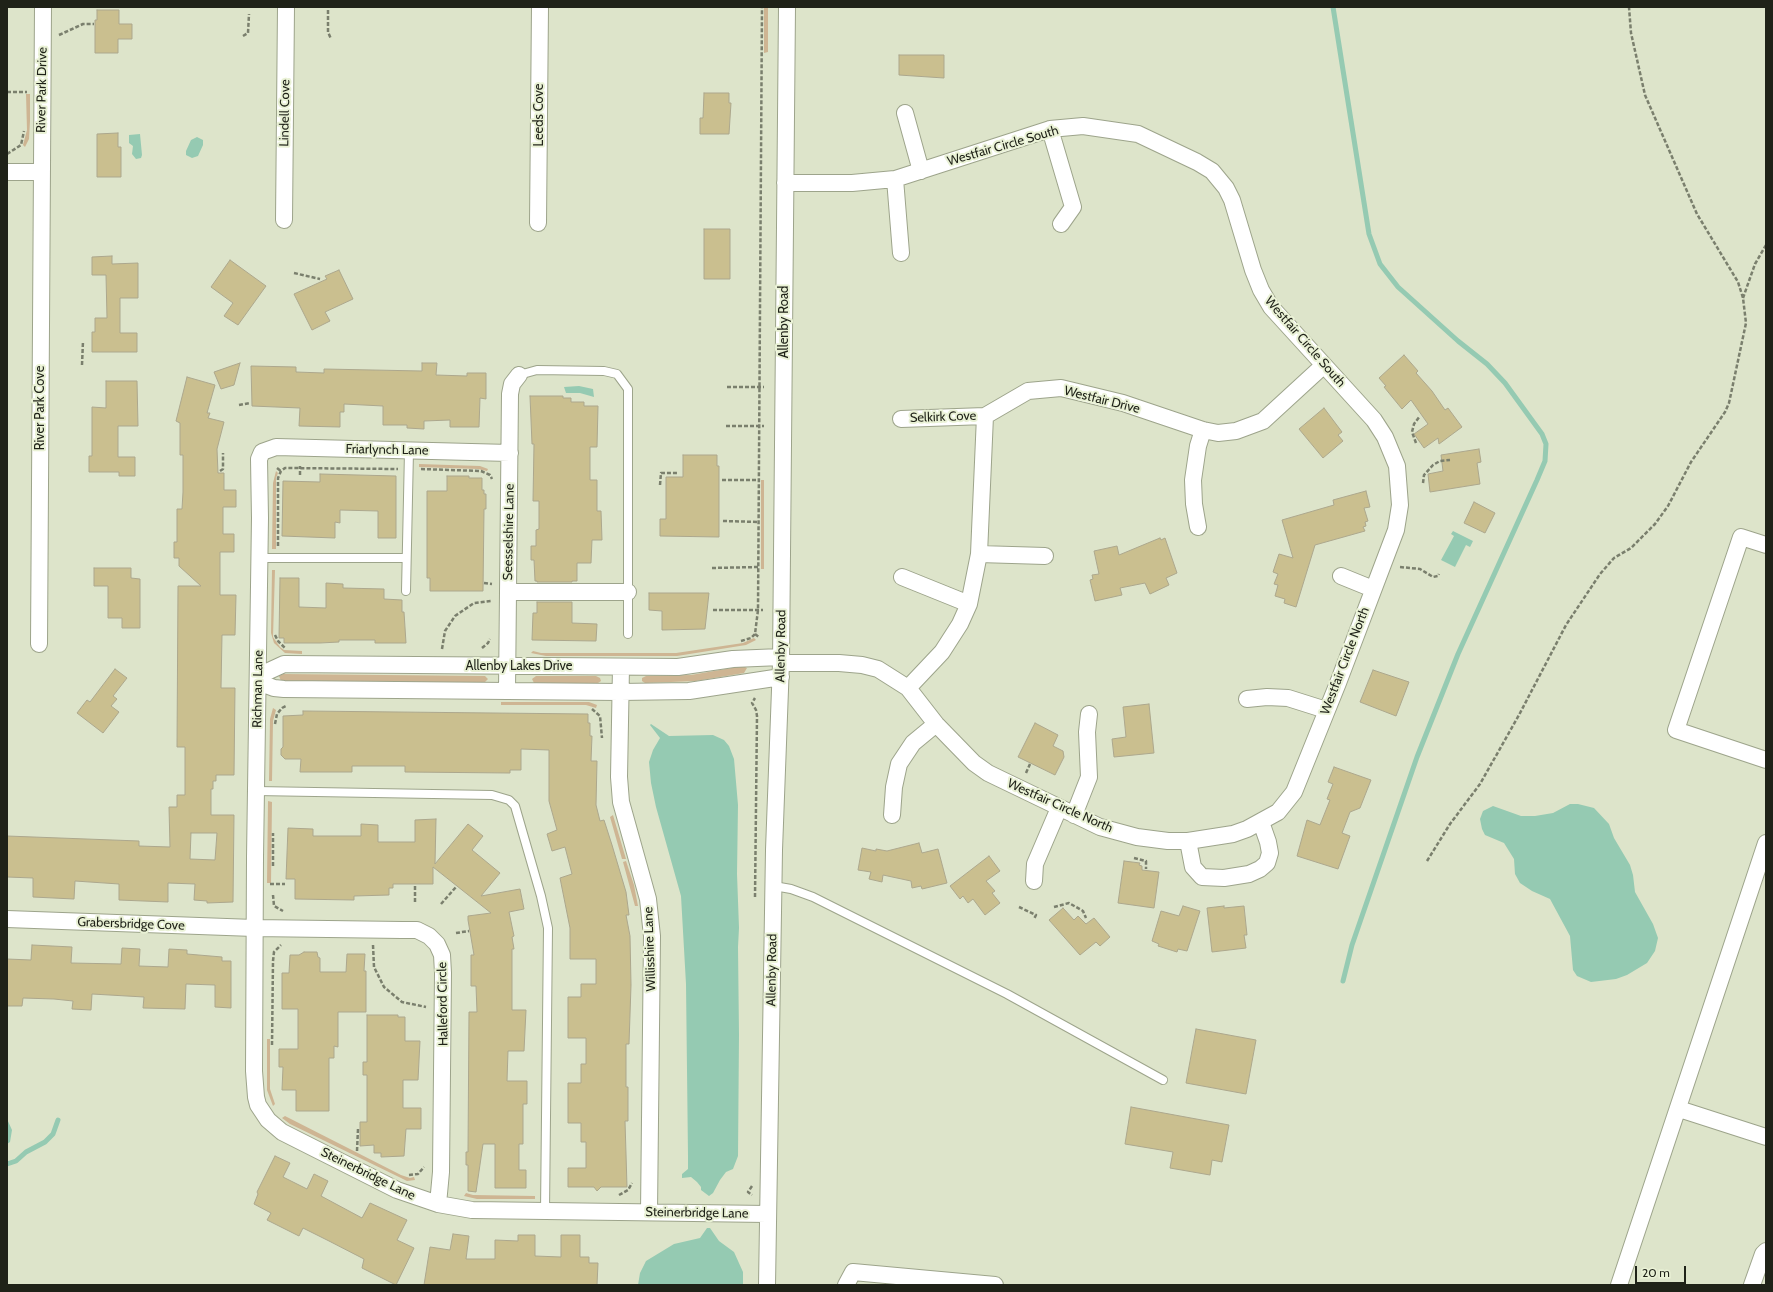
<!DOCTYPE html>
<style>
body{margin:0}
#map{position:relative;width:1773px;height:1292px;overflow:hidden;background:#dde4ca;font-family:Cabin,sans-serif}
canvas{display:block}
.frame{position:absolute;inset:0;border:8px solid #1f2218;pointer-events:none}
.scale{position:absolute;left:1635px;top:1266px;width:51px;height:18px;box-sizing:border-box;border:2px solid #1f2218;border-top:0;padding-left:5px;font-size:12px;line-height:14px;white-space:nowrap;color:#1f2218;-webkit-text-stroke:3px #eaf2d6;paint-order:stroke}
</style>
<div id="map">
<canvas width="1773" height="1292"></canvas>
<div class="frame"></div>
<div class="scale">20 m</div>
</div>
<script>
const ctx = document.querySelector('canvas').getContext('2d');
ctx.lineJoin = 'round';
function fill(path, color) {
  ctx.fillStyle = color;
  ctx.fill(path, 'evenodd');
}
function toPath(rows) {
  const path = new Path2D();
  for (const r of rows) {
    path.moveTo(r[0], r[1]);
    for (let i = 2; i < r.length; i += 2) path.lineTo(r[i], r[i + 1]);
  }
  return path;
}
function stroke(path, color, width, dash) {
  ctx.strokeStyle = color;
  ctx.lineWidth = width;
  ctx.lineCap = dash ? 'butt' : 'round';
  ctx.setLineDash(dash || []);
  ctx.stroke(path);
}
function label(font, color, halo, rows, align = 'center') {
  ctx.font = font + ' Cabin,sans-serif';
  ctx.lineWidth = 4;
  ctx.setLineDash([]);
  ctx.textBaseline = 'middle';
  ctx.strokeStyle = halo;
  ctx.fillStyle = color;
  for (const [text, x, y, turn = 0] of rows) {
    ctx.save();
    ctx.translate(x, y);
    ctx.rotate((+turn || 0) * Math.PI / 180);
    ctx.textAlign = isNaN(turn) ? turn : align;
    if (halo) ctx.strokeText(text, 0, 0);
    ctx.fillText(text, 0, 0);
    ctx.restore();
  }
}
fill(toPath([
 [764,7,768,7,768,52,764,53],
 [26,94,30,94,30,121,29,139,25,147,23,145,27,130],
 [419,464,480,466,488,469,487,471,478,469,419,467],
 [276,471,278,473,276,478,276,549,272,549,273,483],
 [761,480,764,480,764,569,761,569],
 [272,570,275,570,273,637,280,647,284,650,302,651,302,654,285,653,274,643,271,633],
 [754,638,756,640,746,645,677,656,546,656,531,653,533,651,541,653,676,653,743,643],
 [743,666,747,668,744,673,696,681,645,683,642,681,642,678,646,676,691,675],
 [283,674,485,676,488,679,484,683,281,681,279,676],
 [536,676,596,676,600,678,601,681,598,683,534,683,532,679],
 [501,702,589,702,597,705,596,708,586,705,501,705],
 [273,708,276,710,273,721,272,781,269,781,270,719],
 [268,801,272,802,271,883,267,883],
 [613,815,626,859,622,859,610,817],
 [626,861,634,885,638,906,635,906,623,862],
 [267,1039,270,1039,270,1089,275,1104,273,1106,267,1090],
 [285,1116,401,1175,410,1178,414,1177,415,1180,407,1181,401,1178,290,1124,282,1118],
 [466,1193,473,1195,535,1196,535,1199,477,1199,464,1196]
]), '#ceb593');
fill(toPath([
 [140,134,142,155,141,158,136,159,132,154,133,146,129,143,129,135],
 [197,137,203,140,203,145,198,156,192,158,186,155,186,151,191,140],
 [579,386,593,389,594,397,580,393,566,393,564,387],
 [1453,531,1473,541,1470,547,1466,545,1455,567,1441,560,1454,536,1451,534],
 [651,724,669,736,713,735,724,740,729,746,734,759,738,805,737,874,739,928,738,947,739,1035,738,1156,733,1169,726,1172,720,1180,713,1193,709,1196,701,1190,701,1187,697,1182,691,1177,682,1178,682,1174,688,1169,688,1156,686,984,681,896,656,807,651,783,649,762,653,750,660,738,650,725],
 [1570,804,1578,804,1594,808,1609,824,1614,838,1630,865,1633,875,1635,892,1653,924,1658,938,1655,951,1647,963,1627,975,1616,979,1591,982,1577,976,1573,970,1570,936,1550,899,1532,891,1520,883,1515,874,1514,859,1504,843,1485,835,1482,829,1480,819,1483,811,1493,806,1521,816,1535,816,1553,813],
 [7,1119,12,1130,10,1142,7,1144],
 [707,1228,710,1228,719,1241,734,1252,743,1272,743,1285,638,1285,640,1273,646,1261,674,1244,700,1238]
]), '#95cab2');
stroke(toPath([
 [1333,7,1369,234,1380,264,1398,287,1458,341,1487,364,1505,383,1542,434,1546,444,1545,461,1537,480,1458,654,1417,757,1352,945,1343,981],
 [7,1164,16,1161,26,1152,45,1142,53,1134,58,1120]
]), '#95cab2', 5);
const building = toPath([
 [97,10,119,10,119,24,132,24,132,39,118,39,118,53,95,53,95,20,97,20,97,10],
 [899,55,944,55,944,78,899,75,899,55],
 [704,93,729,93,729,103,731,103,729,134,700,134,700,118,703,118,704,93],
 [118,133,118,147,121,147,121,177,97,177,97,134,118,133],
 [704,229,730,229,730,279,704,279,704,229],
 [112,256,112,264,138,263,138,298,120,298,120,333,137,333,137,352,92,352,92,332,95,332,95,318,107,318,106,275,92,275,92,257,112,256],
 [230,260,266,286,238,325,224,316,233,303,211,287,230,260],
 [339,270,353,299,325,312,330,321,312,330,294,294,327,279,325,276,339,270],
 [1404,355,1418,371,1416,373,1432,391,1445,410,1448,408,1462,427,1439,444,1438,438,1424,448,1414,434,1428,424,1411,400,1402,409,1384,387,1386,386,1379,378,1404,355],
 [240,363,234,385,221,389,214,372,240,363],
 [422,363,437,363,436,375,467,376,467,373,486,373,486,399,480,398,479,427,450,427,450,420,424,421,424,429,407,428,407,425,383,425,383,406,344,404,344,412,340,412,340,427,299,426,300,408,252,406,251,366,296,367,296,372,324,373,324,369,422,371,422,363],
 [187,377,215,385,207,413,210,413,208,418,224,422,217,449,218,473,224,473,224,490,236,490,236,507,223,507,223,534,234,534,234,552,220,552,220,595,236,595,235,635,222,635,221,688,235,688,234,775,216,775,216,781,213,781,213,789,211,789,211,815,234,815,233,902,207,903,207,901,194,900,195,884,168,883,168,902,119,900,119,884,75,881,74,899,33,897,33,878,7,877,7,836,139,841,139,846,170,847,169,807,177,807,177,795,185,795,185,747,177,747,178,586,201,586,179,566,179,558,174,558,174,542,177,542,177,509,182,509,183,492,183,455,180,455,180,423,176,421,187,377],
 [191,833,217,833,215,860,190,859,191,833],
 [106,381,137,381,138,426,118,426,118,457,135,457,135,476,119,476,119,472,89,472,89,456,92,456,92,407,106,408,106,381],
 [530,396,563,396,563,398,571,398,571,402,584,402,584,406,598,406,597,447,590,447,590,480,597,480,597,511,601,511,602,540,592,540,591,563,577,563,577,581,572,581,572,582,537,582,537,581,535,581,534,560,531,560,531,546,536,546,536,530,539,529,539,501,533,501,534,444,532,444,530,396],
 [1324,408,1342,432,1338,435,1343,441,1323,458,1299,429,1324,408],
 [1479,449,1481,462,1477,463,1480,484,1430,492,1428,474,1443,471,1441,455,1479,449],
 [683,455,717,455,717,466,719,466,719,537,660,536,660,519,666,519,666,477,683,477,683,455],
 [320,474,396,476,396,538,378,538,378,511,340,510,340,523,335,522,335,538,282,536,283,481,320,482,320,474],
 [447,476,469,476,469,478,482,478,482,490,484,490,484,494,486,494,486,509,484,509,483,591,430,591,430,578,427,578,427,491,447,491,447,476],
 [1366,491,1370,507,1364,508,1368,521,1365,522,1366,526,1363,527,1365,531,1315,545,1296,607,1284,603,1285,599,1275,596,1278,585,1274,584,1278,574,1273,572,1279,554,1293,558,1282,520,1334,505,1333,500,1366,491],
 [1474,502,1495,513,1485,533,1464,523,1474,502],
 [1160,538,1161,540,1165,538,1177,573,1166,578,1169,585,1150,594,1145,583,1120,588,1122,595,1095,601,1090,580,1093,579,1092,575,1099,574,1094,551,1117,546,1119,555,1160,538],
 [94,568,131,568,131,578,140,579,140,628,122,628,122,618,108,618,108,586,94,586,94,568],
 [280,578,299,578,299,607,326,608,326,583,343,584,343,588,384,589,384,599,402,600,402,612,404,612,406,643,375,643,375,640,339,640,339,642,320,643,284,643,284,638,279,638,280,578],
 [649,593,709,593,705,629,662,630,662,611,649,610,649,593],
 [537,602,572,602,572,623,597,624,596,641,532,640,533,613,537,613,537,602],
 [115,669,127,678,113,696,117,699,111,706,119,712,103,733,77,713,87,700,90,702,115,669],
 [1373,670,1409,682,1396,716,1360,702,1373,670],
 [1149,704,1154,753,1114,757,1112,739,1126,737,1123,707,1149,704],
 [303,711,588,714,588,723,590,723,590,736,592,736,591,761,597,761,596,805,600,821,604,820,612,845,626,892,629,915,626,915,630,936,631,985,629,1044,626,1044,626,1087,628,1087,628,1121,625,1121,627,1187,601,1187,597,1191,594,1187,568,1187,568,1168,586,1168,586,1142,581,1142,581,1123,568,1123,568,1083,581,1083,581,1064,586,1064,586,1038,568,1038,568,997,581,997,581,984,596,984,596,959,570,959,570,928,560,878,572,874,565,847,552,851,547,834,557,830,549,801,549,750,521,749,521,770,510,770,510,773,405,772,405,766,352,766,352,772,300,772,301,759,285,759,281,755,281,749,283,747,283,716,303,715,303,711],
 [1035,723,1058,735,1053,746,1063,751,1064,757,1055,775,1018,757,1035,723],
 [1334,767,1371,780,1360,808,1350,812,1342,833,1350,836,1338,869,1297,856,1307,820,1320,825,1330,800,1327,799,1333,784,1328,782,1334,767],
 [436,819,435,864,468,824,483,836,472,850,500,873,481,896,520,889,524,909,509,912,514,936,512,937,514,949,512,949,512,1010,526,1010,524,1051,508,1051,507,1081,527,1081,527,1104,523,1104,523,1144,519,1144,519,1170,526,1170,526,1188,495,1188,495,1144,483,1144,476,1192,468,1191,468,1165,466,1165,466,1152,468,1152,469,1012,477,1012,476,986,471,986,471,955,474,955,468,920,468,916,491,913,433,867,433,884,393,884,393,888,389,888,389,895,354,896,354,900,295,899,295,879,286,879,288,828,313,829,313,836,361,836,361,824,378,825,378,842,415,842,415,820,436,819],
 [919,843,922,853,938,849,947,883,922,889,921,886,912,888,911,881,883,875,882,882,869,879,871,872,858,870,862,848,876,851,876,849,887,851,919,843],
 [989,856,1000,871,986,881,995,891,992,893,1000,903,985,915,973,899,968,903,963,896,960,899,950,886,989,856],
 [1124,861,1140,863,1139,865,1142,866,1142,870,1159,872,1154,908,1118,903,1124,861],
 [1183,906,1200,911,1187,951,1178,949,1177,952,1158,946,1159,944,1152,941,1161,911,1179,916,1183,906],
 [1224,906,1224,908,1244,906,1247,935,1244,935,1246,948,1212,952,1207,908,1224,906],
 [1063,908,1074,920,1078,916,1086,924,1094,918,1110,937,1100,946,1096,942,1080,955,1049,920,1063,908],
 [32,945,72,947,71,963,121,964,122,948,140,949,139,966,168,967,169,949,187,950,187,954,222,957,222,961,231,961,231,1008,215,1007,215,985,186,984,185,1009,143,1008,144,997,92,994,91,1010,72,1009,73,1001,54,999,23,998,22,1006,7,1006,7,959,31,960,32,945],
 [304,952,317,952,318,957,320,958,320,972,346,972,347,954,365,954,364,971,366,971,366,1012,338,1012,338,1047,334,1046,334,1058,329,1058,329,1111,296,1111,296,1090,282,1090,283,1067,279,1067,279,1049,298,1049,298,1009,282,1009,282,973,289,973,290,955,299,955,304,952],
 [367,1015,398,1015,398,1017,405,1017,405,1041,420,1041,418,1080,403,1080,403,1108,421,1108,421,1129,406,1129,404,1156,381,1157,381,1153,374,1153,374,1145,360,1146,360,1122,367,1122,367,1075,363,1075,363,1062,367,1062,367,1015],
 [1196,1029,1256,1040,1246,1094,1186,1083,1196,1029],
 [1131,1107,1229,1125,1222,1162,1212,1160,1210,1175,1170,1168,1173,1152,1125,1144,1131,1107],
 [275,1156,290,1163,283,1177,307,1189,314,1174,328,1181,321,1196,362,1218,370,1203,407,1220,397,1240,414,1248,396,1285,362,1268,364,1259,329,1241,303,1228,299,1236,267,1220,271,1213,254,1204,258,1194,257,1192,275,1156],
 [453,1234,469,1236,466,1259,495,1259,495,1240,518,1241,518,1235,535,1235,535,1256,561,1257,561,1235,580,1235,580,1257,589,1257,589,1263,598,1263,597,1285,424,1285,430,1247,450,1250,453,1234]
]);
fill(building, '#cabf8f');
stroke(building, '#aca78d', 1);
const lane = toPath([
 [519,375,537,370,604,371,617,374,628,389,628,634],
 [259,558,406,558],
 [406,591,409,451],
 [256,791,492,795,509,800,515,806,541,896,548,928,545,1211],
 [774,886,791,889,813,897,1007,994,1163,1080]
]);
const street = toPath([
 [905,113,921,171],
 [1050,129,1073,207,1061,224],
 [7,172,40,172],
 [895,179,901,253],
 [284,220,286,7],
 [538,223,540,7],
 [901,419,985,416],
 [510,453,276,447,262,452,259,459,260,518,255,857,254,1071,256,1097,258,1105,268,1120,282,1132,397,1190,438,1204,472,1210,767,1214],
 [1198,527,1194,504,1193,480,1198,446,1203,430],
 [1766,545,1741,537,1676,730,1766,760],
 [979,554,1045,556],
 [1341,576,1373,589],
 [902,577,969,604],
 [508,592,628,592],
 [39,644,43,7],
 [781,663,839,663,862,665,878,669,908,688,936,724,974,763,988,773,1100,827,1137,837,1168,841,1188,841,1233,834,1247,829,1278,812,1294,792,1338,683,1396,530,1400,505,1397,466,1385,437,1374,420,1271,307,1261,290,1253,270,1232,200,1226,188,1212,171,1197,162,1138,134,1083,126,1050,129,895,179,852,183,785,183],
 [621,667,619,777,621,802,648,899,652,936,649,1212],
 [258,676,284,664,678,667,733,659,781,657],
 [258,682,274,688,284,689,620,692,689,691,781,677],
 [908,688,942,652,960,624,969,604,979,554,985,416,1028,391,1061,388,1123,403,1203,430,1218,433,1236,431,1263,421,1324,365],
 [507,691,510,394,512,384,519,375],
 [1247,699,1267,697,1288,698,1326,710],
 [892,815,894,787,899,764,913,743,936,724],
 [1074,815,1089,777,1087,732,1089,714],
 [1188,841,1193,867,1202,877,1224,878,1249,874,1260,869,1267,863,1270,853,1268,842,1261,822],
 [1034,881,1035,864,1059,808],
 [7,919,254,928,402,930,417,930,429,936,437,944,442,955,443,973,441,1172,438,1204],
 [1679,1109,1766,1137],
 [767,1285,774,850,781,663,787,7],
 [846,1285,853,1272,995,1285],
 [1619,1285,1766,843],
 [1752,1285,1763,1254,1766,1251]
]);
stroke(lane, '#9da48b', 10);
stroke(street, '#9da48b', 18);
stroke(toPath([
 [328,10,328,32,331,39],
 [59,35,83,24,94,24],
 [243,36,248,33,249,14],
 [7,92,27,92],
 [7,154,21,145,24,131],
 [294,273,320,279],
 [1743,298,1755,264,1766,245],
 [82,365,83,341],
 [727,387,764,387],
 [239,405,250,403],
 [726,426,764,426],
 [1416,443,1412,432,1414,424,1420,416],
 [277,468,281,471],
 [421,469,481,471,490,475,492,479],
 [220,471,223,469,223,453],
 [300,475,300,466],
 [722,480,759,480],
 [1423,483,1424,475,1433,465,1440,461,1450,460],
 [660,485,661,473,677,473],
 [723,521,759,522],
 [278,546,278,478,281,471,285,468,398,469],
 [1400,567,1420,569,1433,577,1438,576,1439,574],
 [712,568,759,567],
 [484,583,492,584],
 [713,610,763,610],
 [755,634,759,637],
 [275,635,278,641,285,648],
 [741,641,751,638,755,634,758,610,762,7],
 [482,648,488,643,490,639],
 [442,649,445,631,455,616,474,603,491,601],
 [592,709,600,716,602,738],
 [275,724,277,714,282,708,286,706],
 [1026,773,1030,764],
 [1134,858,1146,861,1146,869],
 [1427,861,1450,824,1480,784,1519,715,1566,625,1600,574,1614,558,1631,548,1655,524,1668,506,1691,462,1725,412,1729,403,1746,323,1743,298,1738,282,1697,214,1645,95,1631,33,1629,7],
 [273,866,273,833],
 [270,884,285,884],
 [415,886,415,902],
 [273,895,274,906,283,911],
 [755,897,757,716,756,710,752,703,755,698],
 [441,904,456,887],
 [1019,907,1036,915,1034,919],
 [1054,907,1069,903,1083,911,1086,918],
 [456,933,469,931],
 [373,945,374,967,384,987,402,1002,426,1007],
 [272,1045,273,961,274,952,281,945],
 [357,1151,358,1129],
 [409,1175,418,1174,424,1167],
 [752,1186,748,1192,752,1195],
 [619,1195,628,1190,632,1183]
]), '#7a7f6d', 2.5, [4, 2]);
stroke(lane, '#fff', 8);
stroke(street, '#fff', 16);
label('13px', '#1f2218', '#eaf2d6', [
 ["River Park Drive",42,90,-89],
 ["Lindell Cove",285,113,-89],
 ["Leeds Cove",539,115,-90],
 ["Westfair Circle South",1003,146,-16],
 ["Allenby Road",784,322,-90],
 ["Westfair Circle South",1305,342,49],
 ["Westfair Drive",1102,400,14],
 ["River Park Cove",40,408,-90],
 ["Selkirk Cove",943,417,-2],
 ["Friarlynch Lane",387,450,1],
 ["Seesselshire Lane",509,532,-89],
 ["Allenby Road",781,646,-89],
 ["Westfair Circle North",1345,661,-69],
 ["Allenby Lakes Drive",519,666],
 ["Richman Lane",258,689,-89],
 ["Westfair Circle North",1060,806,24],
 ["Grabersbridge Cove",131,924,2],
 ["Willisshire Lane",650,949,-92],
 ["Allenby Road",772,970,-89],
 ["Halleford Circle",443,1004,-91],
 ["Steinerbridge Lane",368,1174,26],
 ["Steinerbridge Lane",697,1213,1]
]);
</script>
